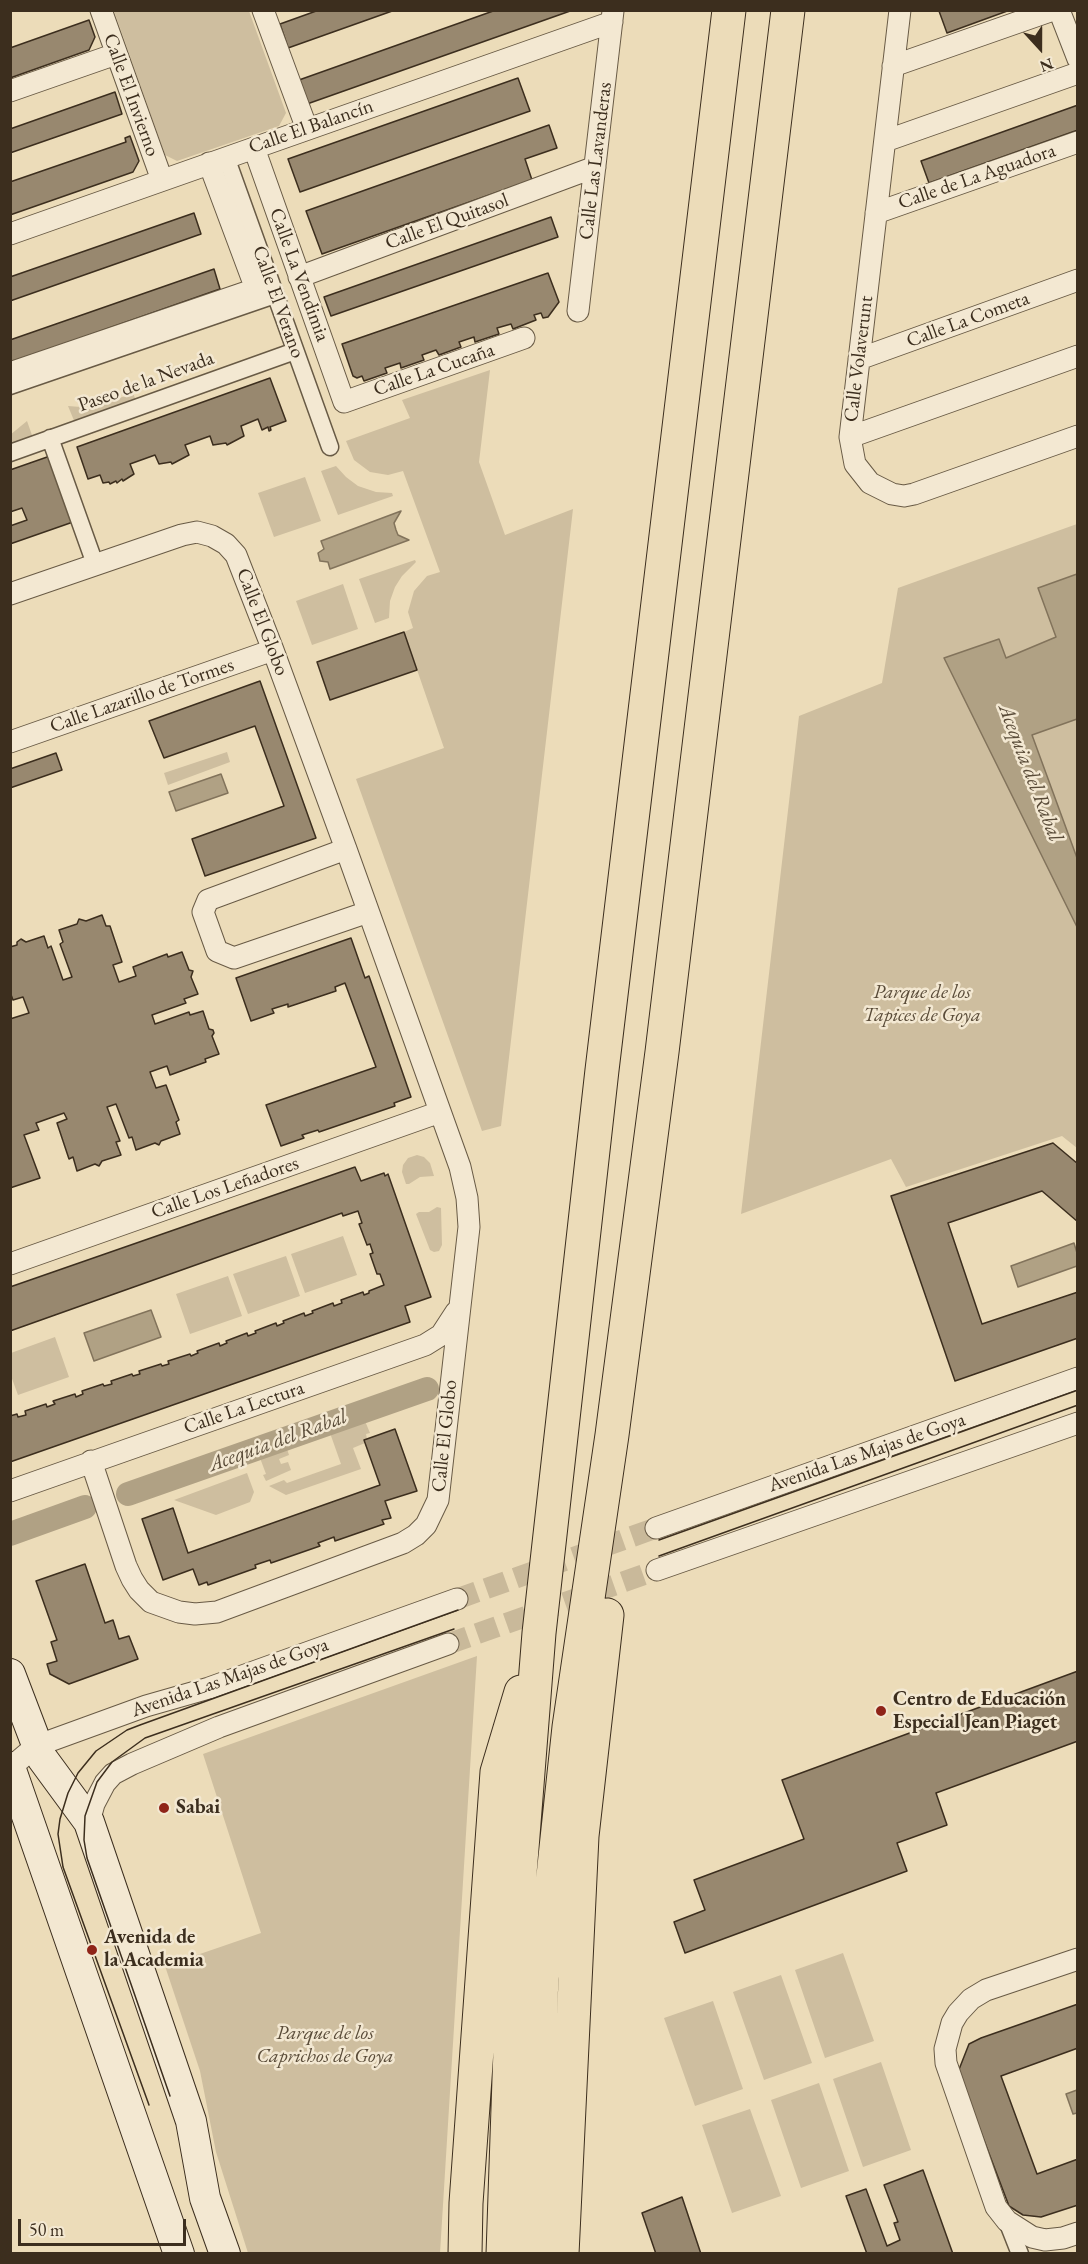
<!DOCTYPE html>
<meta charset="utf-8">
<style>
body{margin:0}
#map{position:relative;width:1088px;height:2264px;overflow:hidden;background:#ecdcb9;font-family:"EB Garamond",serif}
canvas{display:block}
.frame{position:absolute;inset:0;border:12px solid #3c2e1e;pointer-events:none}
.north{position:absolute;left:1010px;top:18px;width:60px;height:60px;-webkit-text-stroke:4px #f3e8d2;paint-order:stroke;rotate:159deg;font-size:16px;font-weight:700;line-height:24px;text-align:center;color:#3c2e1e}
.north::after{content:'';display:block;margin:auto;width:21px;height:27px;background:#3c2e1e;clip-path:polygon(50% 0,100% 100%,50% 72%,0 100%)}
.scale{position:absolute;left:18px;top:2219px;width:168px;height:27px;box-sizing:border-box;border:3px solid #3c2e1e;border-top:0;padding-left:8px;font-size:18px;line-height:21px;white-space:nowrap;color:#3c2e1e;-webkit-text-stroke:4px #f3e8d2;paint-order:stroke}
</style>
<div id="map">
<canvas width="1088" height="2264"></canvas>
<div class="frame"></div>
<div class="north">N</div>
<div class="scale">50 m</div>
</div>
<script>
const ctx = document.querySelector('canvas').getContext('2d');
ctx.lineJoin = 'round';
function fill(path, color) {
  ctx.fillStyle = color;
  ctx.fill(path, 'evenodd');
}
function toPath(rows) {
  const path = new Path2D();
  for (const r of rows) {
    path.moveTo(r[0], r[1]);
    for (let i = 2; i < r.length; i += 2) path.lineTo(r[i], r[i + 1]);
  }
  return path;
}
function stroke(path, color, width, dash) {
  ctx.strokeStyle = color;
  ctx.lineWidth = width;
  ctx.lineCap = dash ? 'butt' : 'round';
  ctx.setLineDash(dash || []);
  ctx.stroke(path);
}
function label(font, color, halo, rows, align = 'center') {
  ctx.font = font + ' "EB Garamond",serif';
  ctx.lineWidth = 5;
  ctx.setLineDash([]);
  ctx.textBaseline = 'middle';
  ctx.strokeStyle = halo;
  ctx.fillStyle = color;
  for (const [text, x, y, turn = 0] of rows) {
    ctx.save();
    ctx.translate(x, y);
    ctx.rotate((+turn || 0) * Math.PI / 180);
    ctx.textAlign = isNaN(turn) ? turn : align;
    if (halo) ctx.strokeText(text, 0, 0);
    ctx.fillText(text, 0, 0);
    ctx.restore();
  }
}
fill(toPath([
 [114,11,249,11,286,113,279,126,177,161,165,155],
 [490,370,479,462,505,535,573,509,501,1126,482,1131,356,779,444,748,404,632,413,628,408,612,414,591,427,576,440,572,403,471,388,475,370,472,354,460,346,441,410,418,402,400],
 [133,393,136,401,75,423,68,406,93,408],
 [27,421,33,438,11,446,10,435],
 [336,466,346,477,358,486,376,492,392,493,393,496,338,515,321,471],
 [305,477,321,521,274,537,258,493],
 [1077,524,1077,1148,1062,1136,906,1187,891,1159,741,1214,799,716,882,683,898,588],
 [415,560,416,562,402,576,395,587,390,601,389,618,375,623,359,579],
 [343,584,358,629,312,645,296,601],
 [227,752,230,762,168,785,164,773],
 [417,1155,424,1157,430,1163,434,1176,420,1177,409,1184,406,1184,402,1172,403,1165,408,1158],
 [437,1207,441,1208,442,1245,439,1251,434,1252,430,1250,416,1214,419,1212,429,1212],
 [343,1236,357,1275,305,1293,291,1254],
 [286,1256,300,1296,248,1314,233,1274],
 [228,1276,242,1316,190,1334,176,1294],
 [55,1337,69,1377,18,1395,11,1376,11,1353],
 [365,1421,370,1433,366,1434,367,1439,365,1443,353,1448,361,1469,286,1495,269,1486,284,1480,287,1483,341,1464,330,1433],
 [287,1449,289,1455,279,1459,281,1464,288,1462,291,1470,266,1481,263,1475,266,1474,260,1458],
 [247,1473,254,1492,250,1502,216,1515,174,1500],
 [477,1656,440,2253,248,2253,216,2152,200,2071,165,1966,261,1933,203,1754],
 [843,1953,874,2041,825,2058,795,1970],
 [781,1975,812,2063,764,2080,733,1992],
 [713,2001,743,2089,695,2106,664,2018],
 [881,2062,911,2150,863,2167,833,2079],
 [819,2083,849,2171,801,2188,771,2100],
 [750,2109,781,2196,732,2213,702,2125]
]), '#cebe9f');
const water = toPath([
 [401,511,394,523,396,530,398,535,409,540,330,569,328,562,320,561,318,553,324,549,321,541,401,511],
 [1077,574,1077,719,1032,735,1077,858,1077,927,944,658,999,639,1006,658,1056,637,1038,588,1077,574],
 [221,774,228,793,176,811,169,792,221,774],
 [1074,1243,1077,1253,1077,1266,1018,1287,1011,1266,1074,1243],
 [151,1310,161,1337,94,1361,84,1333,151,1310],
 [1077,2090,1077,2113,1073,2114,1066,2094,1077,2090]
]);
fill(water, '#b0a184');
stroke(water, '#82735b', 1.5);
stroke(toPath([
 [128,1494,427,1389],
 [10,1534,85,1507]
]), '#b0a184', 24);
const building = toPath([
 [319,10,395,10,288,48,280,24,319,10],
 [496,10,573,10,307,104,299,80,496,10],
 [941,10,1010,10,947,33,939,11,941,10],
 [89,20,95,37,89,50,10,78,10,48,89,20],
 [518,78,530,111,300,192,288,159,518,78],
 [115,92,122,114,10,153,10,129,115,92],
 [1078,105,1078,130,929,183,921,161,1078,105],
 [549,125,557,148,525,159,532,180,322,254,306,211,549,125],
 [130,136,139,161,133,172,10,215,10,182,126,142,125,138,130,136],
 [194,213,201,234,10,301,10,277,194,213],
 [551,217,558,237,331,316,324,297,551,217],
 [214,269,220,289,10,363,10,340,214,269],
 [548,273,559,302,548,317,543,318,541,313,534,315,536,320,513,329,511,324,497,328,499,334,475,342,474,337,459,342,461,347,439,355,436,350,422,355,424,360,401,368,400,363,385,368,387,373,364,381,362,376,357,378,353,376,342,344,548,273],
 [270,378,286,421,270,427,271,430,269,431,268,427,262,430,258,419,241,426,244,436,227,445,226,443,213,445,210,436,185,445,189,455,172,464,171,462,159,464,155,455,130,464,134,474,123,481,122,479,117,483,116,481,110,484,109,482,103,483,100,475,88,479,77,447,270,378],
 [50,456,73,522,10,544,10,526,27,520,22,508,10,512,10,470,50,456],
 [404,632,417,670,330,700,317,662,404,632],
 [260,681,316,838,205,876,192,839,284,806,255,726,164,758,149,721,260,681],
 [56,753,62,770,10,788,10,769,56,753],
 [102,915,106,926,110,926,122,962,113,965,119,982,136,976,133,967,167,954,168,957,182,952,189,970,193,971,191,977,198,994,184,999,186,1003,152,1015,155,1024,189,1012,190,1015,203,1011,209,1029,213,1030,214,1033,212,1036,219,1054,205,1059,206,1062,170,1075,167,1066,150,1072,156,1088,166,1085,179,1120,176,1122,180,1134,161,1141,159,1145,155,1143,136,1150,132,1137,129,1138,116,1104,107,1107,120,1141,116,1142,121,1155,102,1161,99,1166,95,1164,77,1171,73,1157,69,1159,57,1123,67,1119,64,1113,36,1123,39,1130,24,1135,40,1178,10,1188,10,1019,29,1013,23,997,13,1000,10,992,10,947,17,945,17,942,21,939,26,942,44,936,48,948,51,946,63,980,72,977,60,944,63,942,59,930,77,924,79,919,86,921,102,915],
 [351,938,365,978,369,976,411,1097,394,1103,395,1106,319,1132,318,1130,302,1135,304,1138,281,1146,266,1105,376,1067,345,983,335,987,336,991,288,1007,288,1004,272,1009,274,1013,251,1021,236,978,351,938],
 [1053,1143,1078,1164,1078,1222,1042,1191,948,1223,982,1324,1078,1292,1078,1338,955,1381,891,1196,1053,1143],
 [355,1167,361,1181,384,1173,385,1176,388,1174,431,1297,405,1306,410,1322,10,1462,10,1416,17,1414,18,1417,26,1415,25,1411,46,1404,47,1407,55,1404,53,1401,75,1394,76,1397,83,1394,82,1391,103,1384,104,1386,112,1384,111,1381,132,1374,133,1376,140,1374,139,1371,161,1364,162,1366,169,1364,168,1361,190,1354,191,1356,198,1353,197,1351,219,1343,220,1346,227,1343,226,1341,247,1333,248,1336,256,1333,255,1331,276,1323,277,1326,284,1323,283,1321,304,1313,305,1316,313,1313,312,1311,333,1303,334,1306,342,1303,341,1300,363,1292,364,1295,369,1293,369,1291,384,1285,380,1274,377,1274,370,1254,373,1253,370,1244,367,1245,359,1224,362,1223,358,1211,343,1216,342,1213,10,1331,10,1287,355,1167],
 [395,1429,417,1491,385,1501,391,1518,382,1520,384,1524,335,1541,334,1537,318,1543,320,1546,271,1563,270,1560,255,1565,256,1568,208,1585,207,1582,199,1585,193,1569,163,1580,142,1519,173,1508,188,1553,380,1485,364,1440,395,1429],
 [85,1564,105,1623,113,1620,119,1639,129,1636,138,1659,69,1684,50,1674,47,1664,57,1661,51,1642,57,1640,36,1581,85,1564],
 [1078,1671,1078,1741,936,1793,947,1825,897,1843,907,1871,685,1953,674,1922,705,1910,694,1880,804,1839,782,1780,1078,1671],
 [1078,2004,1078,2048,1001,2076,1037,2174,1078,2159,1078,2205,1041,2217,1023,2215,1009,2206,958,2072,969,2044,981,2038,1078,2004],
 [923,2170,953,2254,867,2254,846,2196,866,2189,887,2246,900,2240,894,2223,898,2222,884,2185,923,2170],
 [682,2197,701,2254,656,2254,642,2213,682,2197]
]);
fill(building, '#98886f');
stroke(building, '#3c2e1e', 1.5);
stroke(toPath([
 [457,1599,656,1528],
 [448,1644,657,1570]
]), '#c9b99a', 21, [21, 10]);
const pedestrian = toPath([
 [226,157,330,447],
 [10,386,275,295],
 [50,438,95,564],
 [10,453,295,351],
 [1007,2221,1020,2254]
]);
const minor = toPath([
 [101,10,162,180],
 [263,10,307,129],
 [900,10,850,437,855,464,870,483,892,494,904,496,914,494,1078,436],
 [1059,10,1078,59],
 [893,66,1053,10],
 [10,91,116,54],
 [885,141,1078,73],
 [254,148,344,402,524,338],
 [876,213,1078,142],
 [10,234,612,22],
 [299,277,595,167],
 [578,311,613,11],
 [859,359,1078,280],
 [10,373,256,289,209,163],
 [850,437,1078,356],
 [10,594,182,535,197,532,212,536,226,544,236,555,273,650,346,849,460,1167,467,1198,469,1227,438,1500,426,1525,416,1535,403,1543,217,1612,195,1614,179,1612,151,1602,139,1590,132,1579,126,1566,91,1461],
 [10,742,273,650],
 [346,849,208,900,203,912,217,951,234,958,368,912],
 [10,1264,440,1112],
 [10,1491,425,1345,441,1335,456,1312],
 [656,1528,1078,1378],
 [657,1570,1078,1423],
 [10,1768,36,1746,146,1706,209,1688,457,1599],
 [89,1822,94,1804,105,1783,113,1774,132,1764,219,1727,448,1644],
 [1078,1959,986,1990,971,1999,958,2013,952,2023,945,2049,946,2063,996,2207,1007,2221,1032,2237,1045,2240,1063,2238,1078,2233]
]);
const secondary = toPath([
 [10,1674,42,1758,89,1822,191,2121,205,2198,225,2254],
 [10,1767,179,2254]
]);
const trunk = toPath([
 [465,2254,466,2203,497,1772,521,1692],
 [503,2254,513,1962,539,1633,602,1070,729,10],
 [530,2254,542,1978,569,1727,612,1435,662,1052,788,10],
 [562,2254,582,1836,607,1615]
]);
stroke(pedestrian, '#685a45', 19);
stroke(minor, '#685a45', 23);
stroke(secondary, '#3c2e1e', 32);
stroke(trunk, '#3c2e1e', 35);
stroke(pedestrian, '#f3e8d2', 16);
stroke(minor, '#f3e8d2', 21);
stroke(secondary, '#f3e8d2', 30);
stroke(trunk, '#ecdcb9', 33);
stroke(toPath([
 [659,1540,1078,1390],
 [659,1556,1078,1405],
 [170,2096,87,1858,84,1840,85,1816,97,1782,112,1762,145,1738,454,1629],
 [149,2105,63,1867,58,1834,60,1819,68,1793,78,1773,96,1751,127,1730,140,1725,458,1610]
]), '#3c2e1e', 1.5);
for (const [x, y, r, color] of [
 [881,1711,6,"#8f2418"],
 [164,1808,6,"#8f2418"],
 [92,1950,6,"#8f2418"]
]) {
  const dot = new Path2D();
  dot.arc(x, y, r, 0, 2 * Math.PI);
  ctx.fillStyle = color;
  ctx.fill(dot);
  stroke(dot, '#f3e8d2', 2);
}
label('20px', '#3c2e1e', '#f3e8d2', [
 ["Calle El Invierno",131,95,70],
 ["Calle El Balancín",311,127,-19],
 ["Calle Las Lavanderas",596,161,-83],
 ["Calle de La Aguadora",977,177,-19],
 ["Calle El Quitasol",447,222,-20],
 ["Calle La Vendimia",299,275,70],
 ["Calle El Verano",278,302,70],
 ["Calle La Cometa",968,320,-20],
 ["Calle Volaverunt",859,359,-83],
 ["Calle La Cucaña",434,370,-19],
 ["Paseo de la Nevada",146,382,-20],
 ["Calle El Globo",262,622,69],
 ["Calle Lazarillo de Tormes",142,696,-19],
 ["Calle Los Leñadores",225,1188,-19],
 ["Calle La Lectura",244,1408,-19],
 ["Calle El Globo",445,1436,-84],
 ["Avenida Las Majas de Goya",867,1453,-19],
 ["Avenida Las Majas de Goya",230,1678,-19]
]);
label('italic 20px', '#594b38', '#f3e8d2', [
 ["Parque de los",922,993],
 ["Tapices de Goya",922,1016],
 ["Parque de los",325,2034],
 ["Caprichos de Goya",325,2057]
]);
label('bold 20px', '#3c2e1e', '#f3e8d2', [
 ["Centro de Educación",893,1700],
 ["Especial Jean Piaget",893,1723],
 ["Sabai",176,1808],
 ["Avenida de",104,1938],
 ["la Academia",104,1961]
], 'left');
label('italic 21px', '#594b38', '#f3e8d2', [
 ["Acequia del Rabal",1030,773,69],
 ["Acequia del Rabal",278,1441,-20]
]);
</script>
